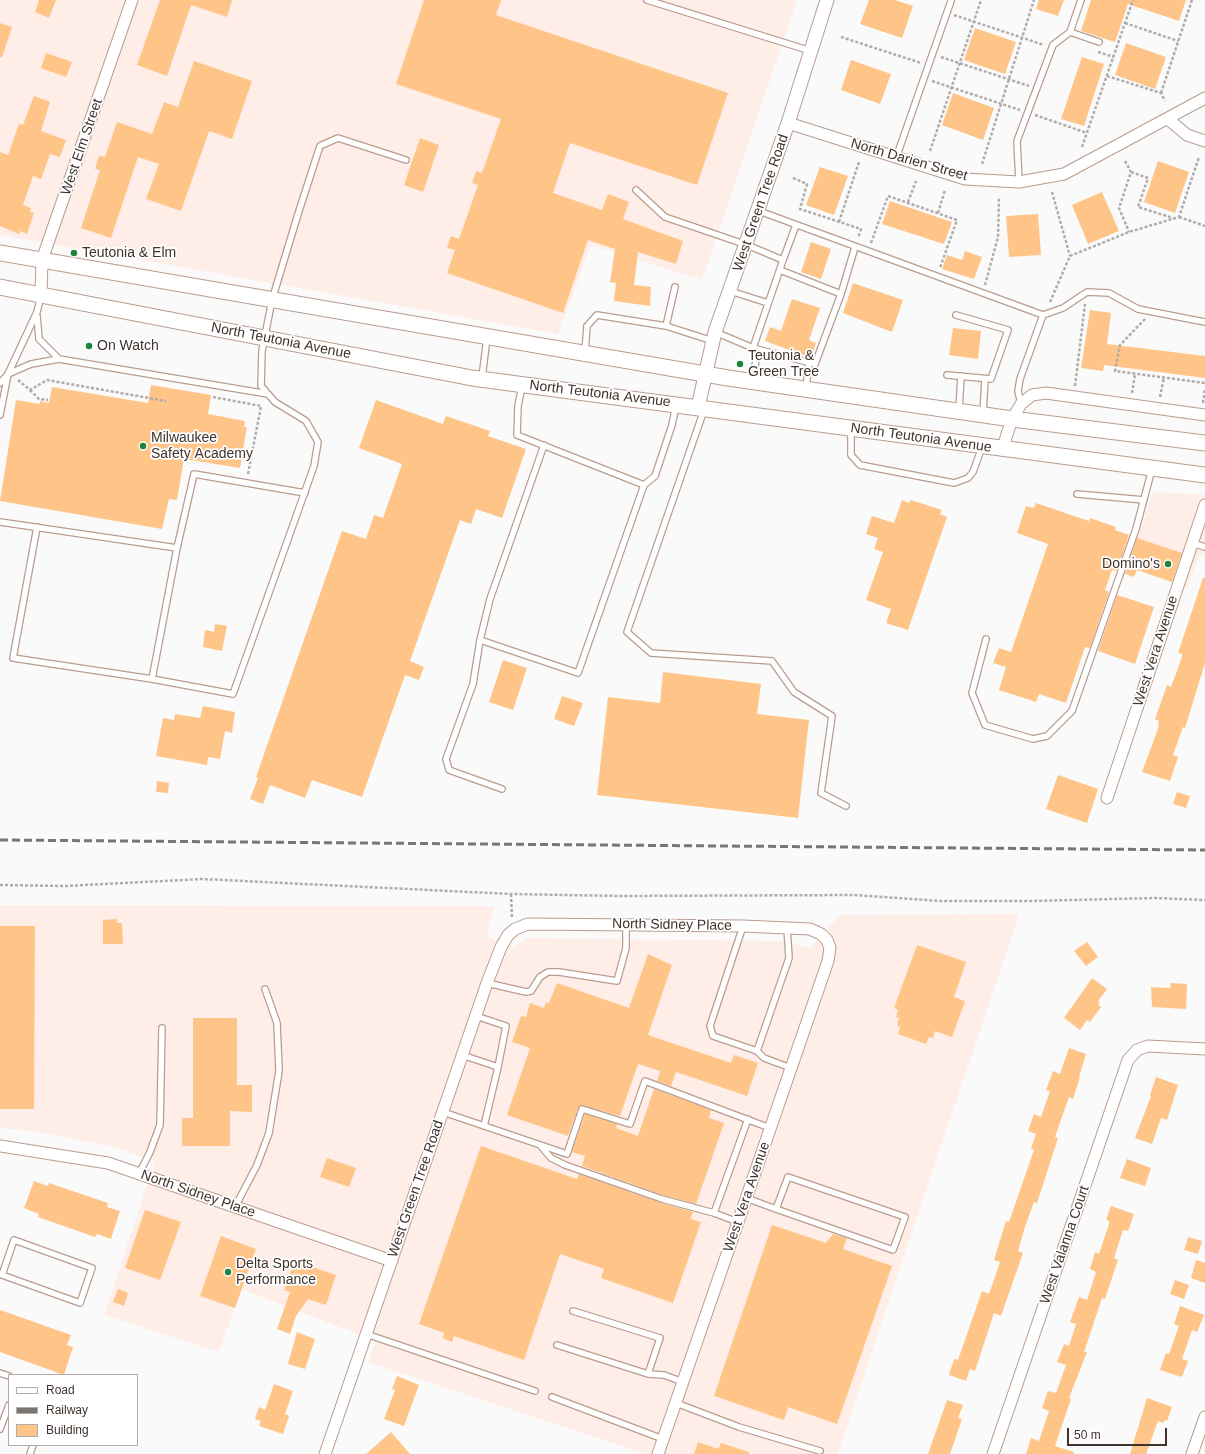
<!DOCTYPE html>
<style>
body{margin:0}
#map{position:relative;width:1205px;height:1454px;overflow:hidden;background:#fafafa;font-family:Arial,sans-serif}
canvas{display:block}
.legend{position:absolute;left:8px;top:1374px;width:130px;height:72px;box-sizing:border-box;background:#fff;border:1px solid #b2adab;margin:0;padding:5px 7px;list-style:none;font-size:12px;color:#3f332d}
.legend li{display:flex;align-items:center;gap:8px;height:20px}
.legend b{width:20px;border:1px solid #b2adab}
.scale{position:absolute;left:1067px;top:1428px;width:100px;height:18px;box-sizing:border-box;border:2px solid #3f332d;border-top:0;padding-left:5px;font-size:12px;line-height:14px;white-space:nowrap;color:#3f332d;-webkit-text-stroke:3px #fff;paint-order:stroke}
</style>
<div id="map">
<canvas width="1205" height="1454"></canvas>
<ul class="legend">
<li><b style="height:5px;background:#fff"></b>Road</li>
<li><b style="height:5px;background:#7c7470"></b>Railway</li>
<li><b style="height:11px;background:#ffc588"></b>Building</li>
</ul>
<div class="scale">50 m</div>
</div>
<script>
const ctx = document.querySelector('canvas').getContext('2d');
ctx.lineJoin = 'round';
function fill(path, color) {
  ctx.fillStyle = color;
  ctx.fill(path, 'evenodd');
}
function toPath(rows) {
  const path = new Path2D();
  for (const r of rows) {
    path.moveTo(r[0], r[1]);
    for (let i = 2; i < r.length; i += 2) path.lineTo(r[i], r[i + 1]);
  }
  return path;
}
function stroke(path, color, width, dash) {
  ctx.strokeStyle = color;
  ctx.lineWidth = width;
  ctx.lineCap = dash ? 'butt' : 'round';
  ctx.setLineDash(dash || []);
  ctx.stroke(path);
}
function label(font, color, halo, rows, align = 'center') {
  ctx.font = font + ' Arial,sans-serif';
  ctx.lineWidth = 3.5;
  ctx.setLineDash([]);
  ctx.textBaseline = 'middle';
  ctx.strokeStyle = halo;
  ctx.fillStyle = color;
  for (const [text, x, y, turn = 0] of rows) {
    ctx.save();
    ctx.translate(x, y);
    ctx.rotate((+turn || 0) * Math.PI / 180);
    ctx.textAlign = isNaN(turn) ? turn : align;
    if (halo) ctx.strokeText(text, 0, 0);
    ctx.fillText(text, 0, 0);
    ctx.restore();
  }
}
fill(toPath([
 [0,0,797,0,702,280,591,245,558,334,0,235],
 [1153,492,1205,495,1205,555,1200,554,1187,588,1128,567],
 [0,905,494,906,487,936,514,948,527,938,779,941,811,948,840,915,1019,914,838,1454,646,1454,368,1362,376,1341,241,1289,219,1352,104,1315,155,1161,113,1147,38,1132,0,1128]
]), '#feeee7');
fill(toPath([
 [39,0,56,0,49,18,35,12],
 [160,0,232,0,227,17,191,5,167,76,137,65],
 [424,0,501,0,496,15,728,93,697,185,570,143,553,193,602,210,608,194,629,202,623,219,683,241,676,264,638,252,634,285,651,287,650,306,614,301,616,283,610,282,615,249,588,240,563,313,447,273,455,250,447,248,451,236,459,239,478,185,472,183,476,171,482,173,501,119,396,84],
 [869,0,895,0,913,6,902,38,860,24],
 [1039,0,1064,0,1058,16,1036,9],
 [1091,0,1186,0,1179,21,1128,4,1115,42,1081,31],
 [0,23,12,27,2,57,0,57],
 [975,28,1016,42,1005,74,964,60],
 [1126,43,1166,57,1155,89,1115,75],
 [46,53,72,62,66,77,41,68],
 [1082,57,1104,64,1084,126,1061,119],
 [851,60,891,74,880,104,841,90],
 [194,61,252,81,232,139,209,131,181,211,146,199,159,164,138,157,111,238,81,228,100,170,95,169,99,156,105,157,117,122,152,134,164,102,178,107],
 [953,93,994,108,983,140,942,125],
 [34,96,50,102,41,131,66,140,60,157,50,154,41,179,33,176,23,205,31,208,30,212,34,213,27,234,20,231,19,234,0,226,0,152,8,155,19,124,23,125],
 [420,138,439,145,423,192,404,185],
 [1158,161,1189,172,1175,213,1144,202],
 [820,167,848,176,834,215,806,205],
 [1102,192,1119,231,1088,244,1072,205],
 [890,201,952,222,944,244,882,224],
 [1038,214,1041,255,1009,257,1006,216],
 [811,242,831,249,821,279,801,272],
 [965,251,982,257,974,279,942,269,947,255,962,260],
 [853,283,903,300,892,332,843,313],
 [792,299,820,308,809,340,816,343,811,358,765,341,770,327,781,331],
 [1090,310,1111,313,1107,344,1205,356,1205,378,1104,365,1103,371,1081,368],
 [953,328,981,331,978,359,949,355],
 [151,385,211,395,208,414,245,421,244,427,247,427,240,468,184,459,177,500,169,499,162,529,0,501,16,400,40,404,40,401,49,403,52,387,148,403],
 [376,400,443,424,446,416,490,431,488,436,526,449,502,518,476,509,471,524,460,520,410,661,424,667,419,680,405,675,362,797,312,780,305,798,270,785,263,804,250,799,258,778,256,777,342,531,366,539,374,515,383,518,402,464,359,448],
 [902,500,909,503,911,500,942,510,940,514,947,517,908,630,886,623,891,609,866,600,883,552,874,549,878,538,866,534,872,516,894,523],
 [1036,503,1089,521,1090,518,1116,527,1115,530,1129,535,1117,571,1112,570,1105,590,1109,592,1090,648,1085,647,1066,703,1039,694,1036,702,999,690,1006,667,993,663,999,648,1011,652,1048,544,1017,533,1026,506,1034,508],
 [1137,538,1182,553,1172,582,1137,570,1134,577,1125,574],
 [1203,578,1205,578,1205,663,1185,728,1183,727,1173,755,1178,757,1170,781,1142,772,1159,726,1158,726,1159,721,1155,719,1167,685,1171,687,1182,657,1182,654,1178,653],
 [1117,595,1154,607,1135,664,1098,651],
 [215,624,227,626,222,651,203,647,205,630,214,632],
 [503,660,527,668,513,710,489,702],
 [663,672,761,684,757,714,809,720,798,818,597,795,608,697,660,703],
 [562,696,583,703,574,726,554,719],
 [203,706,235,712,232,733,225,731,220,759,208,757,207,765,156,756,163,718,174,720,175,714,200,718],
 [1058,775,1098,789,1087,823,1046,809],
 [157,781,169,783,168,793,156,792],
 [1177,792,1190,796,1186,808,1173,804],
 [117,919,117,923,122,923,123,944,103,944,103,920],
 [0,926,35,926,34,1109,0,1109],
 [1087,942,1098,957,1086,966,1074,951],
 [917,945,966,962,954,997,965,1001,952,1037,935,1031,933,1038,929,1037,926,1044,898,1034,900,1027,897,1025,899,1018,896,1017,898,1010,894,1008],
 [648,954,672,965,648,1035,731,1063,734,1055,758,1063,747,1096,676,1072,671,1086,657,1081,660,1071,638,1064,620,1116,581,1105,578,1108,568,1136,507,1115,530,1048,512,1042,521,1016,526,1017,530,1003,544,1008,546,1002,549,1003,557,983,629,1008],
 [1092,978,1107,989,1098,1001,1100,1003,1098,1005,1101,1007,1090,1022,1087,1020,1080,1030,1064,1018],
 [1171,983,1187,984,1186,1009,1152,1007,1151,987,1170,988],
 [193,1018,237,1018,237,1085,252,1085,252,1112,230,1111,230,1146,182,1146,182,1118,193,1118],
 [1069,1048,1086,1054,1079,1077,1080,1077,1073,1099,1069,1097,1055,1137,1058,1138,1037,1203,1034,1202,1025,1227,1018,1251,1023,1253,1001,1316,994,1313,975,1371,970,1369,966,1381,949,1375,954,1359,958,1360,982,1291,989,1294,1000,1262,994,1260,1006,1221,1009,1222,1034,1150,1031,1148,1036,1134,1028,1131,1034,1114,1041,1117,1050,1091,1046,1090,1053,1071,1060,1074],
 [1156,1077,1178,1085,1167,1120,1161,1118,1152,1144,1135,1138,1151,1096,1150,1095],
 [654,1089,711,1110,709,1118,724,1123,696,1204,663,1195,582,1166,585,1156,572,1152,585,1114,617,1124,616,1128,638,1136],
 [481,1146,577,1179,579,1174,661,1203,693,1212,690,1219,701,1222,673,1303,601,1278,604,1269,560,1254,524,1360,454,1336,452,1342,443,1338,444,1333,419,1324],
 [327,1158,356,1168,349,1187,320,1177],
 [1127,1159,1151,1168,1145,1186,1120,1178],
 [34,1181,48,1186,49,1183,108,1203,107,1207,120,1211,111,1239,97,1234,95,1237,38,1217,39,1214,24,1208],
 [1111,1206,1134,1214,1128,1231,1123,1230,1114,1258,1118,1260,1105,1299,1102,1298,1084,1352,1087,1352,1069,1398,1071,1399,1055,1446,1074,1452,1073,1454,1026,1454,1031,1438,1039,1441,1049,1411,1042,1408,1048,1391,1056,1393,1066,1365,1057,1362,1064,1344,1069,1346,1076,1324,1070,1322,1079,1297,1087,1300,1096,1272,1090,1269,1095,1252,1099,1254,1109,1224,1109,1221,1106,1220],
 [145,1210,181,1222,160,1280,125,1268],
 [772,1225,826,1243,833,1234,847,1238,843,1249,892,1266,837,1424,788,1407,784,1420,714,1396],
 [221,1236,256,1249,235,1308,200,1296],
 [1188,1237,1202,1241,1198,1254,1184,1250],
 [1196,1260,1205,1263,1205,1283,1191,1278],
 [295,1261,336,1275,326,1305,308,1299,296,1316,290,1334,277,1329,290,1292,284,1290],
 [1175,1280,1189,1285,1184,1299,1170,1294],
 [118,1289,128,1293,124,1306,113,1302],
 [1180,1306,1204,1315,1197,1332,1192,1330,1182,1359,1188,1361,1182,1377,1160,1370,1166,1353,1169,1354,1179,1326,1174,1324],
 [0,1310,71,1335,67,1345,73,1347,64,1375,0,1352],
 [297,1332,315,1339,305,1369,288,1364],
 [397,1376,419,1385,404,1426,384,1419,395,1390,392,1389],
 [274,1384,293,1391,285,1414,289,1416,283,1434,259,1426,261,1421,255,1419,259,1407,265,1410],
 [1147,1398,1172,1407,1167,1421,1165,1420,1163,1423,1158,1421,1146,1454,1130,1454],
 [947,1400,963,1405,958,1418,962,1419,950,1454,928,1454],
 [391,1432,410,1454,366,1454],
 [698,1442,718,1449,721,1443,749,1452,749,1454,694,1454]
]), '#ffc588');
const service = toPath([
 [647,0,811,51],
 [1070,32,1099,42],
 [896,158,951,1],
 [1019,182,1017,141,1053,45,1070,32,1081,0],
 [636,190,665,217,747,245,783,260,753,348,715,332],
 [759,211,1043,315,1063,308,1087,292,1109,293,1138,309,1205,322],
 [783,260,796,225],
 [780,270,841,294],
 [730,291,768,303],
 [37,316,39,339,59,359],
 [666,326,675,287],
 [585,352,587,326,597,315,666,326,713,341],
 [947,375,991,379,1008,330,956,315],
 [482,378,487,337],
 [752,380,756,361,753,348,815,364,841,294,855,247],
 [0,383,8,374,37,312,41,295],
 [522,386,518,406,517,435,644,485,655,476,672,425,676,405],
 [806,388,809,362],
 [1021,404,1018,391,1020,379,1043,315],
 [704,410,627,632,651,653,772,661,794,692,832,716,821,793,846,806],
 [959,410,961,376],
 [983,414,985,379],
 [0,415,8,374,31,364,59,359,268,394],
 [851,429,851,455,860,465,954,483,968,478,973,472,982,447],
 [544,445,490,599,480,640,578,673,644,485],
 [1077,494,1144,500],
 [0,522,177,548,194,474,305,493],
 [37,527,13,658,152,679],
 [1192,543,1205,547],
 [177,548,152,679,233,694,314,466,318,442,306,421,275,402,261,386,262,351,272,300,298,214,320,146,338,138,406,160],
 [986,639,972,693,985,725,1033,739,1047,736,1072,711,1136,529,1152,469],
 [480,640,473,684,446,759,449,770,502,789],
 [743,926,710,1026,713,1036,757,1051,764,1058,791,1068],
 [487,983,526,992,531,991,540,977,548,972,559,972,617,981,626,948,626,925],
 [476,1016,506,1026,498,1067,484,1126],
 [757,1051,789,958,787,928],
 [462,1055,498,1067],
 [443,1112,567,1154,582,1109,630,1124,645,1081,770,1128],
 [540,1145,551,1158,565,1165,662,1199,714,1213,738,1222],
 [139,1174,150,1152,160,1125,162,1028],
 [746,1198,776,1209,893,1250,905,1217,788,1177,776,1209],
 [235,1207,257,1165,269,1133,279,1071,277,1023,265,989],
 [714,1213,748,1119],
 [14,1240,92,1268,80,1303,2,1275,14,1240],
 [573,1311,660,1338,648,1374,664,1375,683,1382],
 [366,1334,535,1391],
 [557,1345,648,1374],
 [0,1373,9,1376],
 [552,1397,663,1439],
 [676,1403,739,1427,820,1451],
 [0,1429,9,1405],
 [30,1454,33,1445]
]);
const minor = toPath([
 [1168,119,1187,135,1205,141],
 [788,123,965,179,1019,182,1064,174,1205,98],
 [41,295,42,260,132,0],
 [1002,450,1012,419,1021,404,1032,395,1046,393,1205,415],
 [1107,798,1205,505],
 [0,1146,108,1163,392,1261],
 [325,1454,487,983,501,947,508,935,515,929,528,924,743,926,810,929,821,934,827,940,830,948,828,961,658,1454],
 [993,1454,1128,1060,1137,1050,1148,1046,1205,1049],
 [1192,1454,1205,1417]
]);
const tertiary = toPath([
 [698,407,715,332,788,123,827,0]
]);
const secondary = toPath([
 [0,253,728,378,1012,419,1205,443],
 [0,287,472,378,1205,475]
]);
stroke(service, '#b99c8e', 8);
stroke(minor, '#b99c8e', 13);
stroke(tertiary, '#b99c8e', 15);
stroke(secondary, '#b99c8e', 17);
stroke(toPath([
 [954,15,1044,45],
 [1125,23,1178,41],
 [841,37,921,63],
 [1098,52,1114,57],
 [941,57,1029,86],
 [1107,76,1161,93,1165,101],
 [932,81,1020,110],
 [1161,93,1192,0],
 [1035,115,1087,133],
 [1082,147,1133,0],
 [930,151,981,0],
 [1125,161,1131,172,1119,208,1129,232],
 [982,164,1034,0],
 [1131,172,1148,178,1138,207,1173,218],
 [793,178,807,184,800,209,861,229,858,238],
 [1052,192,1070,256],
 [908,202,916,181],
 [938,213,945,190],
 [1179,217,1205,226],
 [839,222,859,162],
 [871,243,888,196,957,220,940,268],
 [985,285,998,237,999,198],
 [1050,302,1070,256,1129,232,1179,217,1199,157],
 [1145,319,1120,345,1115,371,1205,383],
 [18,380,30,390,47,380,166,401],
 [1075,386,1085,304],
 [30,390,39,399,48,400],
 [1132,393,1135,374],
 [213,397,261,406,248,474],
 [1160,397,1164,377],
 [1203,403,1205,389],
 [0,885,66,886,202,879,511,894,620,896,854,895,941,901,1031,901,1155,898,1205,900],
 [511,894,512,919]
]), '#b0aca9', 2.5, [3, 2]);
stroke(service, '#fff', 5.5);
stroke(minor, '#fff', 11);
stroke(tertiary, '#fff', 13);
stroke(secondary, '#fff', 15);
stroke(toPath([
 [0,840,1205,850]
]), '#7c7470', 3, [8, 4]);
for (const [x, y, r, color] of [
 [74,253,4,"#1e8439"],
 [89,346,4,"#1e8439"],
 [740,364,4,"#1e8439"],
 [143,446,4,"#1e8439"],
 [1168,564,4,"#1e8439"],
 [228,1272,4,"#1e8439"]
]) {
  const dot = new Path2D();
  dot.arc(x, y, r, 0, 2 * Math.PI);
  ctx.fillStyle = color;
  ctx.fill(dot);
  stroke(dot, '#fff', 1.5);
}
label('14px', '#3f332d', '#fff', [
 ["West Elm Street",82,147,-71],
 ["North Darien Street",909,160,16],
 ["West Green Tree Road",761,203,-71],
 ["North Teutonia Avenue",281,341,11],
 ["North Teutonia Avenue",600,394,7],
 ["North Teutonia Avenue",921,438,8],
 ["West Vera Avenue",1156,651,-72],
 ["North Sidney Place",672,925,1],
 ["West Green Tree Road",416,1189,-71],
 ["North Sidney Place",198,1194,19],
 ["West Vera Avenue",747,1197,-71],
 ["West Valanna Court",1065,1245,-71]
]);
label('14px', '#3f332d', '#fff', [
 ["Teutonia & Elm",82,253],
 ["On Watch",97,346],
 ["Teutonia &",748,356],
 ["Green Tree",748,372],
 ["Milwaukee",151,438],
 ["Safety Academy",151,454],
 ["Domino's",1160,564,"right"],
 ["Delta Sports",236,1264],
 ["Performance",236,1280]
], 'left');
</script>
